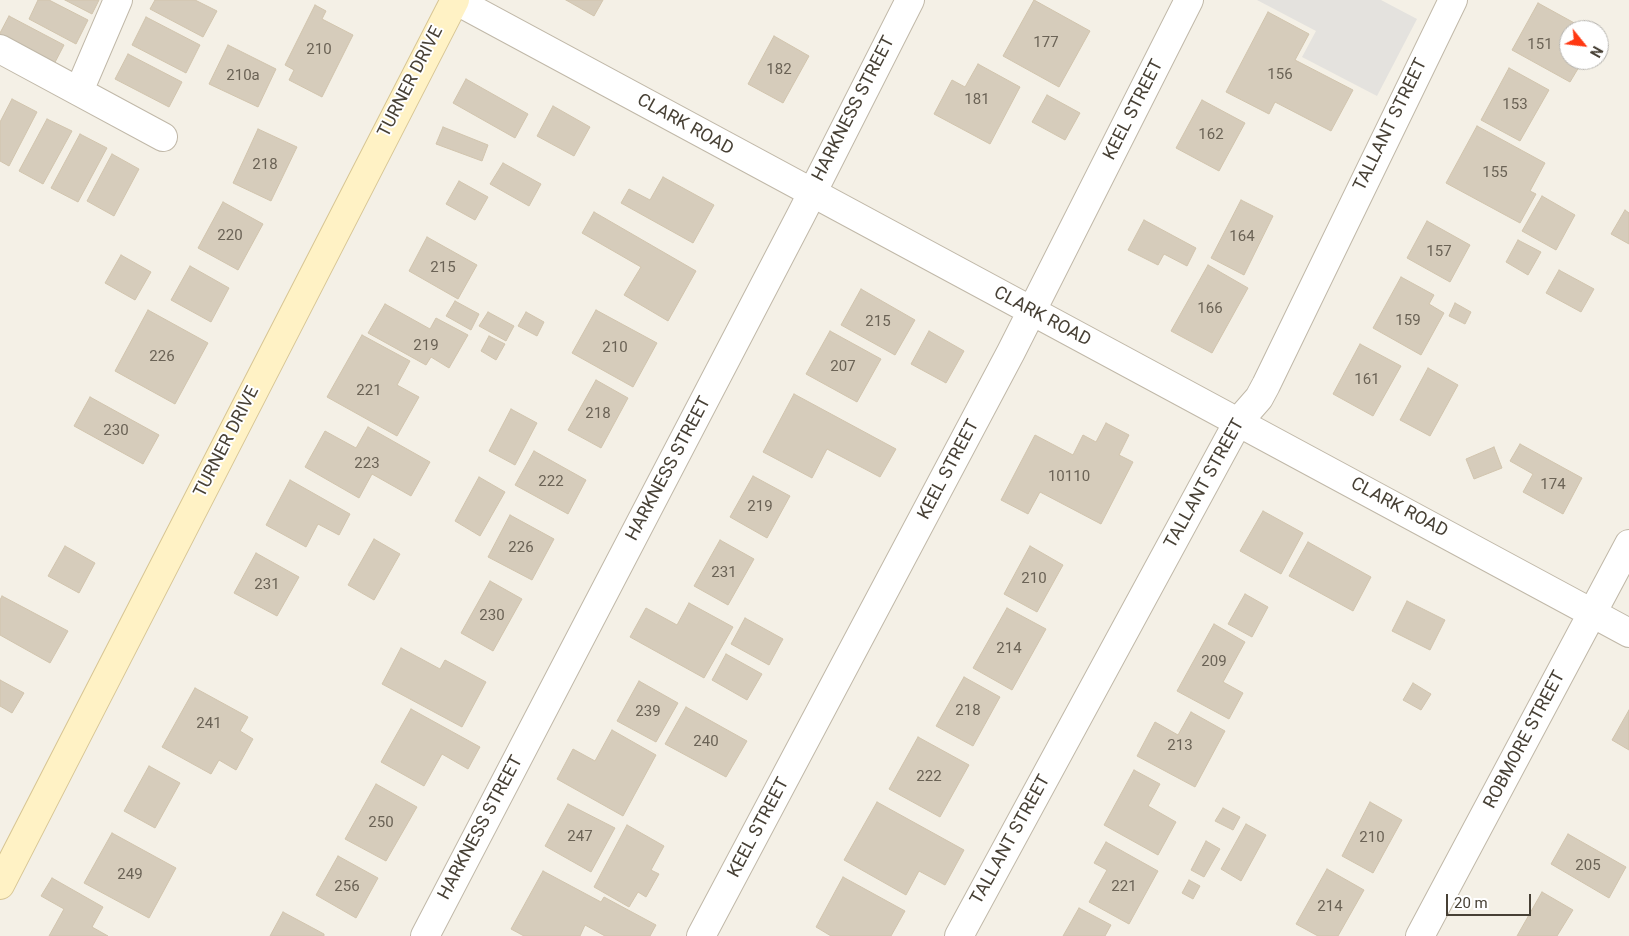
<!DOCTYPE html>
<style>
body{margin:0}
#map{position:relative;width:1629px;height:936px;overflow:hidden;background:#f4f0e6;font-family:Roboto,sans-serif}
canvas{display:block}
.north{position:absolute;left:1559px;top:20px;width:50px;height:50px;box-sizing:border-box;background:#fff;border:1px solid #b5b3ae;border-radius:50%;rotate:119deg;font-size:14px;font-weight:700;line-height:20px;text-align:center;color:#474035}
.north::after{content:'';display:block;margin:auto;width:18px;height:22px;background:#ff3812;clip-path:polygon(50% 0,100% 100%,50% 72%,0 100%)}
.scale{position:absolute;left:1446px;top:894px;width:85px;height:22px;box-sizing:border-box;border:2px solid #474035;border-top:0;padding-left:6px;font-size:15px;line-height:18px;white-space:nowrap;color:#474035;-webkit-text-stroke:4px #fff;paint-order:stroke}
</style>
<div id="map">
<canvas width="1629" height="936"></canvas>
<div class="north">N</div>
<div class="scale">20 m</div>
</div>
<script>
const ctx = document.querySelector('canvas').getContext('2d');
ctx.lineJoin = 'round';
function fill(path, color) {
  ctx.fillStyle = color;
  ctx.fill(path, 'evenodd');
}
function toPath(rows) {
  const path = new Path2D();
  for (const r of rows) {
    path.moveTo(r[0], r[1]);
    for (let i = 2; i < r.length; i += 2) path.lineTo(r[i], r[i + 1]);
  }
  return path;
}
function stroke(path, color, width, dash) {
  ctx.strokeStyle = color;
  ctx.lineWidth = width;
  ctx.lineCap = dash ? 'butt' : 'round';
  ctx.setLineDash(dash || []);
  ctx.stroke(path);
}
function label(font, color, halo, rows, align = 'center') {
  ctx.font = font + ' Roboto,sans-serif';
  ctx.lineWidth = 4;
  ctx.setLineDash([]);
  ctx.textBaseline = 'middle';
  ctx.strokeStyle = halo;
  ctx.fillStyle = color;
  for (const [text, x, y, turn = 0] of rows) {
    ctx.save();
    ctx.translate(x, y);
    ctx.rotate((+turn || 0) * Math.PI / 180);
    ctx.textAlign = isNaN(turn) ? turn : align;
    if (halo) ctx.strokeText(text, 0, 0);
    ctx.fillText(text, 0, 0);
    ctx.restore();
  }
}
fill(toPath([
 [1257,0,1381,0,1417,19,1377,96,1302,57,1316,31]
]), '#e4e2de');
const building = toPath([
 [38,0,49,0,88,20,76,44,29,19,38,0],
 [65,0,99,0,92,14,65,0],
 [155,0,195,0,217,11,203,37,150,9,155,0],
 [566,0,603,0,594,16,566,0],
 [1034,0,1090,31,1059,87,1003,56,1034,0],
 [1538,3,1578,25,1575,30,1569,30,1569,40,1563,52,1569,55,1569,60,1582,62,1570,82,1512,50,1538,3],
 [315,5,326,11,322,19,353,35,322,97,289,80,294,70,285,65,315,5],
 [1268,12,1309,34,1295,60,1353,90,1331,131,1275,102,1269,114,1226,92,1268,12],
 [9,16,64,45,51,70,0,44,0,33,9,16],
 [146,17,200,45,186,73,132,45,146,17],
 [774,36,809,56,783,103,748,84,774,36],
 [228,45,276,69,258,107,209,84,228,45],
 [128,54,182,82,169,107,115,79,128,54],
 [978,64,1020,87,990,144,934,114,952,80,965,87,978,64],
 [1509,68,1549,90,1520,141,1481,120,1509,68],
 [466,79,528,114,515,138,453,103,466,79],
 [1047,95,1080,113,1065,140,1032,122,1047,95],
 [12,99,37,112,9,166,0,161,0,122,12,99],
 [1202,100,1245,123,1219,171,1176,148,1202,100],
 [553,106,590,127,574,156,537,136,553,106],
 [47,119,72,131,43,184,19,171,47,119],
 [1477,126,1545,163,1530,191,1536,194,1520,223,1446,183,1477,126],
 [443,127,488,145,482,161,436,144,443,127],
 [258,129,297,147,271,201,233,183,258,129],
 [80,134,107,148,78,202,51,188,80,134],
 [112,154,139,169,114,216,87,201,112,154],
 [503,163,541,184,529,206,490,184,503,163],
 [663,177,714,205,693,243,621,203,629,189,650,200,663,177],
 [459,181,488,197,475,220,446,204,459,181],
 [1542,196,1575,215,1556,250,1522,231,1542,196],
 [1241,200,1273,216,1244,275,1211,258,1241,200],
 [223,202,263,224,238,270,198,248,223,202],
 [1625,210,1629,213,1629,244,1611,234,1625,210],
 [594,212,696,271,668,321,624,295,641,267,582,233,594,212],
 [1144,220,1196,248,1187,266,1164,254,1158,265,1128,250,1144,220],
 [1427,221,1470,245,1450,282,1407,258,1427,221],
 [427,237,477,265,458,299,409,271,427,237],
 [1518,240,1541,252,1528,275,1506,262,1518,240],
 [121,255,151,272,135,300,105,283,121,255],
 [1208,265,1248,288,1212,353,1171,331,1208,265],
 [190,266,229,288,211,322,171,300,190,266],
 [1559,270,1594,289,1581,312,1546,293,1559,270],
 [1401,277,1434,295,1429,304,1444,313,1421,355,1373,328,1401,277],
 [861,289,915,320,895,355,841,325,861,289],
 [455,301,479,314,471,330,446,316,455,301],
 [1455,303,1471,312,1465,324,1449,316,1455,303],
 [385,304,430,329,436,318,468,335,449,368,431,357,426,365,368,333,385,304],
 [148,310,208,343,175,404,115,371,148,310],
 [596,310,657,343,633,387,572,353,596,310],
 [488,312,514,326,506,341,479,326,488,312],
 [526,312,544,322,537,336,518,326,526,312],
 [830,331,881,359,857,402,806,374,830,331],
 [929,331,964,351,946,383,911,364,929,331],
 [362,335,410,361,397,385,419,397,397,436,327,397,362,335],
 [489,336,505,344,496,360,481,351,489,336],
 [1360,344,1401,366,1373,416,1333,394,1360,344],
 [1428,368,1458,385,1430,436,1400,420,1428,368],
 [596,380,628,398,601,448,568,430,596,380],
 [794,394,896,449,880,477,827,449,812,478,763,452,794,394],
 [90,397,159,435,143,464,74,426,90,397],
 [511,409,537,423,515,465,489,451,511,409],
 [1106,423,1129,435,1119,455,1133,462,1101,524,1040,492,1028,514,1001,500,1035,435,1073,455,1083,435,1096,442,1106,423],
 [368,427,430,462,411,496,372,474,359,498,305,467,325,431,356,448,368,427],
 [1520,444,1582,478,1563,514,1523,492,1533,474,1510,461,1520,444],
 [1494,447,1502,468,1474,479,1466,459,1494,447],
 [534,451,586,480,568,514,515,485,534,451],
 [753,476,790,496,767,538,730,517,753,476],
 [479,477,505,492,480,536,455,521,479,477],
 [290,480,350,514,339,535,318,524,306,547,266,525,290,480],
 [1263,511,1303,533,1281,574,1240,551,1263,511],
 [510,515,554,539,532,580,488,557,510,515],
 [374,539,400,554,374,600,348,585,374,539],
 [720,540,754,559,728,605,694,586,720,540],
 [1308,542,1371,577,1353,611,1289,576,1308,542],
 [65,546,95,563,79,593,48,576,65,546],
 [1030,546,1063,565,1037,612,1004,594,1030,546],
 [256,553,299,577,277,616,234,593,256,553],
 [490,581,522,599,493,651,461,633,490,581],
 [1245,594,1268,607,1252,637,1228,624,1245,594],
 [2,596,68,631,50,663,0,635,0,600,2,596],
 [1407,601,1445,620,1430,650,1392,631,1407,601],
 [689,603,733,627,704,678,630,637,646,608,677,625,689,603],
 [1007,608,1046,629,1012,690,973,668,1007,608],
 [745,618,783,639,769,665,731,644,745,618],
 [1214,624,1245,642,1223,682,1243,693,1229,719,1177,691,1214,624],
 [401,648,440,669,445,660,486,682,462,727,382,684,401,648],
 [726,654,762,674,747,700,712,680,726,654],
 [964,677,1000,697,973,746,936,726,964,677],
 [0,680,24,693,12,713,0,706,0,680],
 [639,681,678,703,656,742,617,721,639,681],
 [1413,683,1431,694,1421,710,1403,700,1413,683],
 [195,688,248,717,240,731,253,739,236,770,219,760,211,774,162,747,195,688],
 [686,707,747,741,726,777,665,744,686,707],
 [411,709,480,747,468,769,442,754,424,786,381,762,411,709],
 [1629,710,1629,750,1612,740,1629,710],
 [1191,712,1225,731,1195,787,1137,756,1155,722,1178,735,1191,712],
 [612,730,656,755,623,816,557,779,573,749,595,761,612,730],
 [918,737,969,765,940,817,889,789,918,737],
 [149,766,180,783,155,828,124,811,149,766],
 [1134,770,1160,784,1148,806,1176,822,1158,855,1104,825,1134,770],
 [376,784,417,807,386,861,345,839,376,784],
 [877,802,964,850,945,885,919,871,906,895,844,860,877,802],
 [1370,802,1402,820,1373,873,1342,856,1370,802],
 [568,804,615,828,591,872,545,846,568,804],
 [1223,808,1240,817,1233,830,1215,821,1223,808],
 [1246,824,1266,835,1241,881,1221,869,1246,824],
 [627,825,664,846,651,870,659,874,646,897,638,892,629,907,594,887,627,825],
 [112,833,176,868,149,918,84,883,112,833],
 [1568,834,1626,867,1609,898,1551,864,1568,834],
 [1206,841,1220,849,1204,877,1191,870,1206,841],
 [1106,842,1158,871,1129,924,1089,902,1107,870,1094,863,1106,842],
 [338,856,378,878,356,918,316,895,338,856],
 [1327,869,1364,890,1338,936,1318,936,1296,924,1327,869],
 [543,871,601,902,604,897,656,925,650,936,605,936,585,925,580,936,524,936,511,929,543,871],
 [843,877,905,911,891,936,831,936,816,927,843,877],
 [52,878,103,907,92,927,108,936,49,936,64,909,41,896,52,878],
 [1189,880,1200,886,1193,899,1182,893,1189,880],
 [1542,892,1573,910,1557,936,1517,936,1542,892],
 [1079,908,1111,925,1105,936,1063,936,1079,908],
 [283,912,324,934,324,936,270,936,283,912]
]);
fill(building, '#d6ccbb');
stroke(building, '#d1c4ad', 1);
const street = toPath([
 [455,0,1629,633],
 [0,49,163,137],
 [79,91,118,0],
 [425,936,801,215,910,0],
 [701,936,1011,352,1189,0],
 [959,936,1238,422,1259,398,1266,385,1453,0],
 [1420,936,1629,544]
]);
const secondary = toPath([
 [0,885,455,0]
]);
stroke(street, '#c0b8a8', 30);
stroke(secondary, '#d7c593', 30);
stroke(street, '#fff', 28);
stroke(secondary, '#fff2c5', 28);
label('15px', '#6b6356', null, [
 ["177",1046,43],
 ["151",1540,45],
 ["210",319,50],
 ["182",779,70],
 ["156",1280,75],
 ["210a",243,76],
 ["181",977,100],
 ["153",1515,105],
 ["162",1211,135],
 ["218",265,165],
 ["155",1495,173],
 ["220",230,236],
 ["164",1242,237],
 ["157",1439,252],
 ["215",443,268],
 ["166",1210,309],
 ["159",1408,321],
 ["215",878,322],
 ["219",426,346],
 ["210",615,348],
 ["226",162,357],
 ["207",843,367],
 ["161",1367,380],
 ["221",369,391],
 ["218",598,414],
 ["230",116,431],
 ["223",367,464],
 ["10110",1069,477],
 ["222",551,482],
 ["174",1553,485],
 ["219",760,507],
 ["226",521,548],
 ["231",724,573],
 ["210",1034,579],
 ["231",267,585],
 ["230",492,616],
 ["214",1009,649],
 ["209",1214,662],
 ["218",968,711],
 ["239",648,712],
 ["241",209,724],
 ["240",706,742],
 ["213",1180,746],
 ["222",929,777],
 ["250",381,823],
 ["247",580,837],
 ["210",1372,838],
 ["205",1588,866],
 ["249",130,875],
 ["256",347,887],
 ["221",1124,887],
 ["214",1330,907]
]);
label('18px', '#474035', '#fff', [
 ["TURNER DRIVE",411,82,-63],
 ["HARKNESS STREET",854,109,-63],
 ["KEEL STREET",1134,110,-63],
 ["CLARK ROAD",685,125,29],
 ["TALLANT STREET",1391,125,-64],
 ["CLARK ROAD",1042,317,28],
 ["TURNER DRIVE",227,442,-63],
 ["HARKNESS STREET",669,469,-62],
 ["KEEL STREET",949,470,-62],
 ["TALLANT STREET",1205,484,-61],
 ["CLARK ROAD",1399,508,28],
 ["ROBMORE STREET",1525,740,-62],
 ["HARKNESS STREET",481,828,-62],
 ["KEEL STREET",759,828,-62],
 ["TALLANT STREET",1011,840,-61]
]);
</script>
